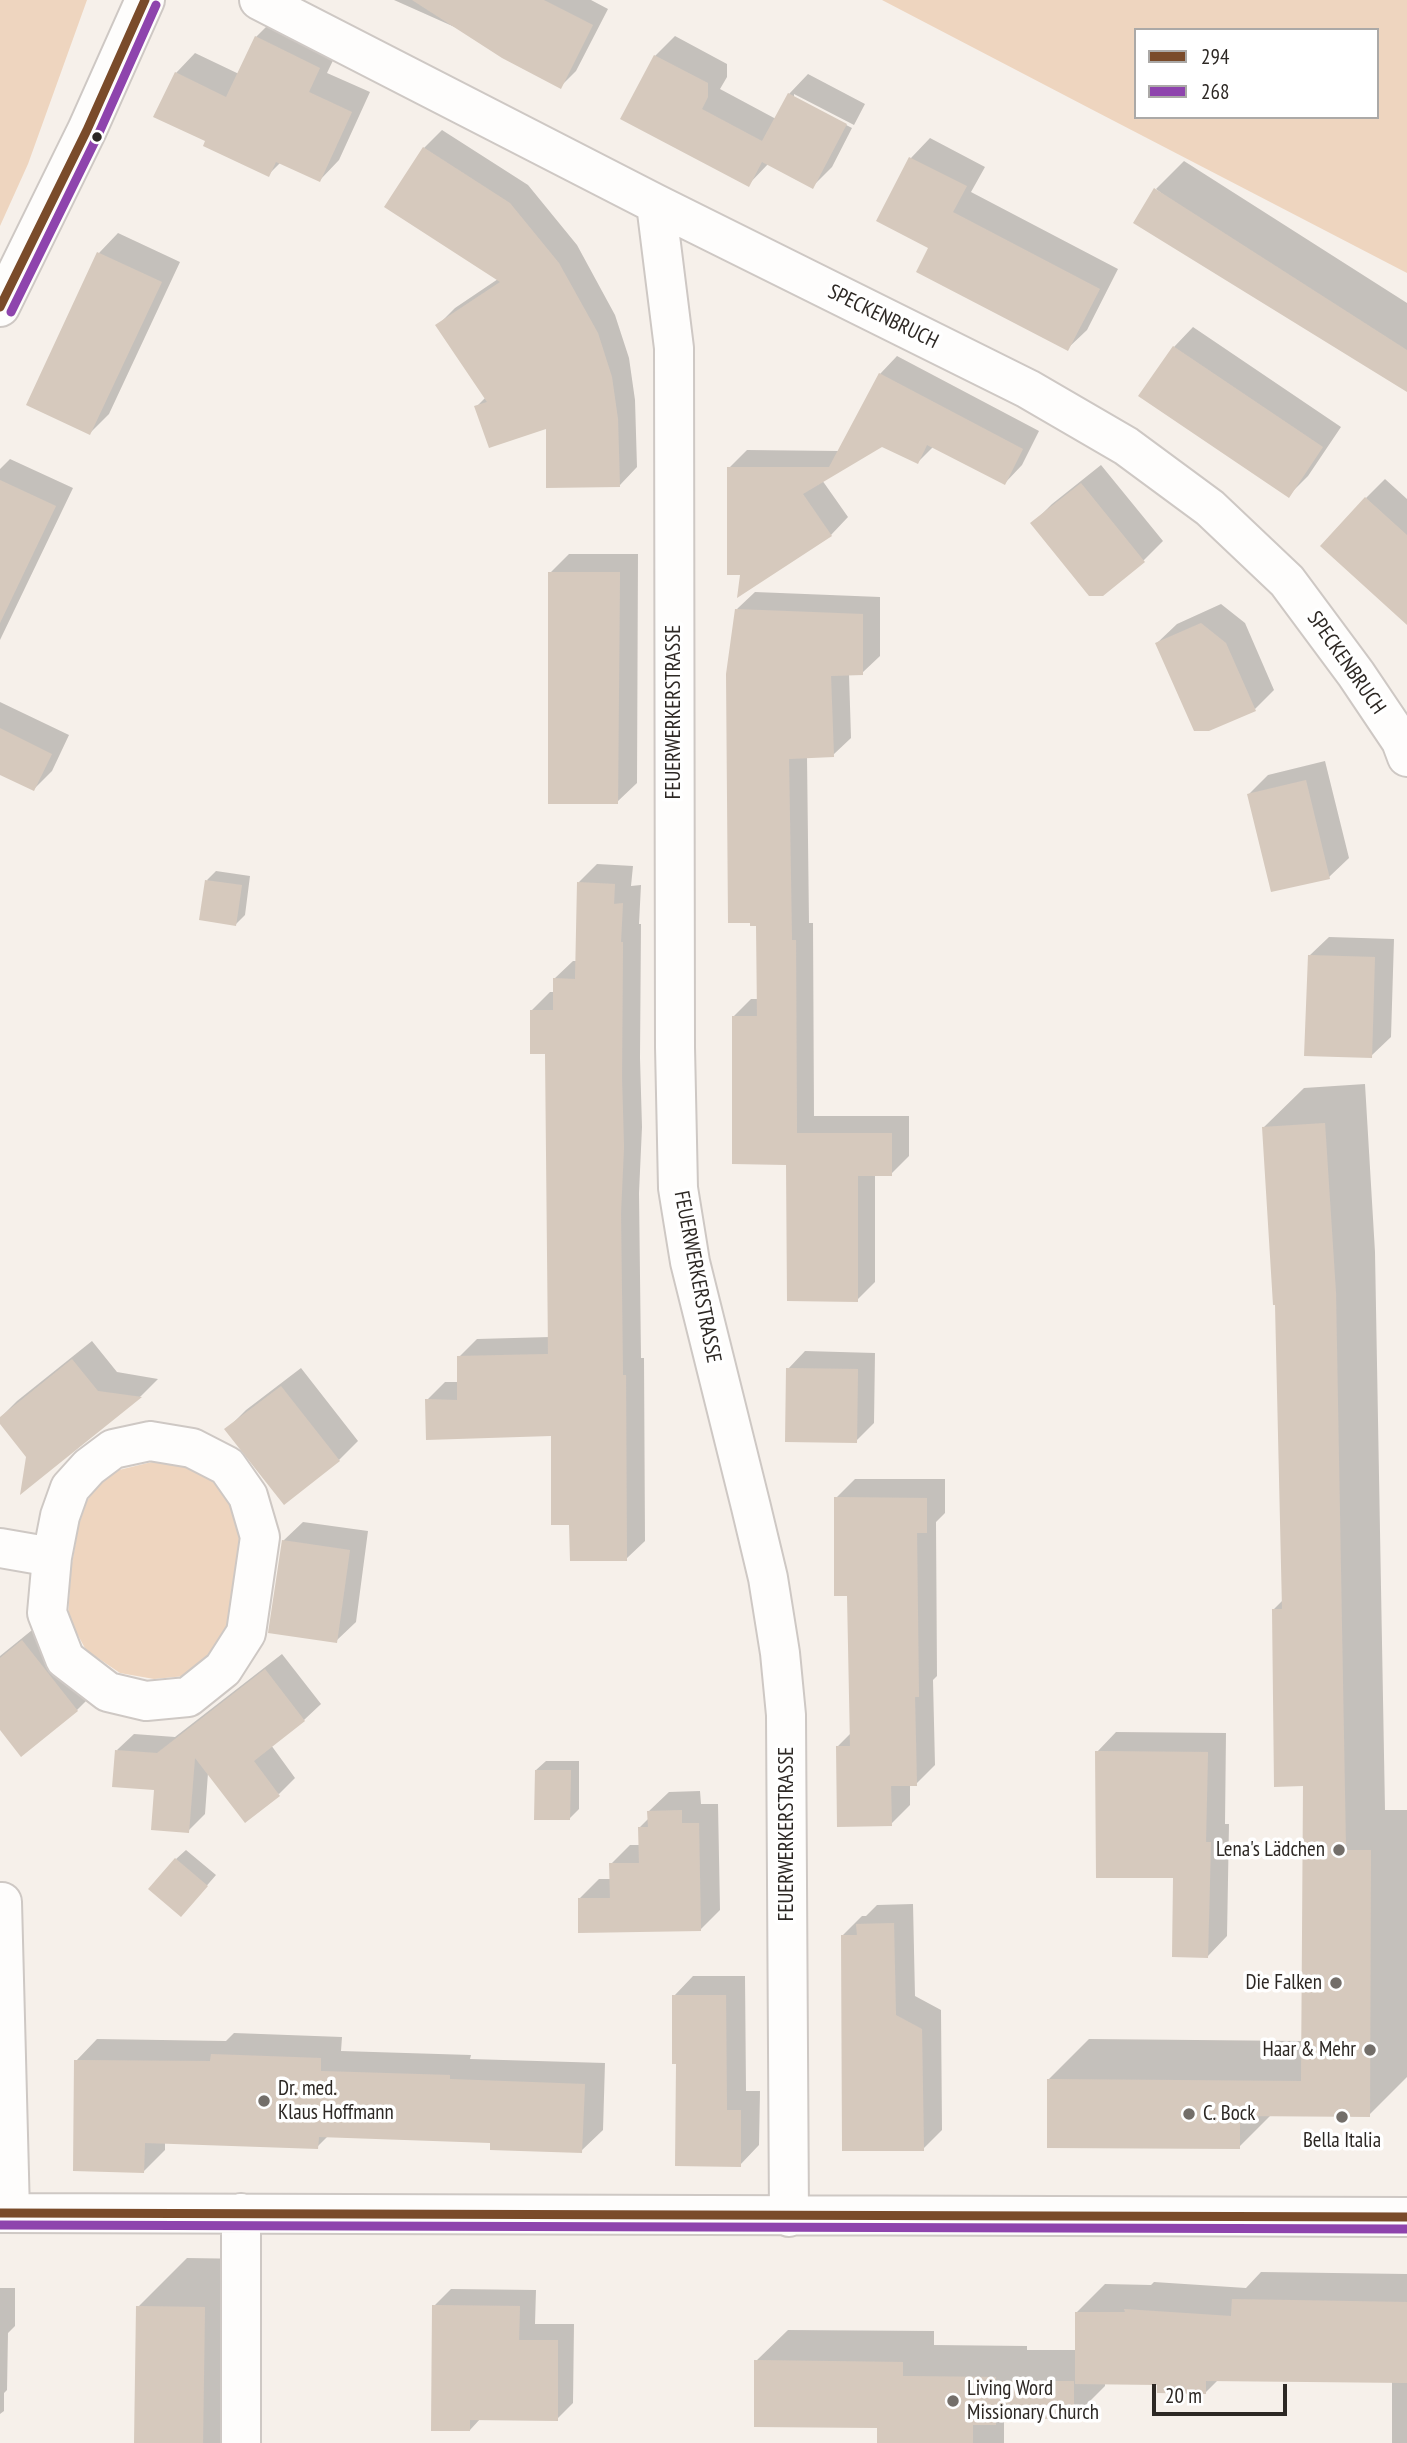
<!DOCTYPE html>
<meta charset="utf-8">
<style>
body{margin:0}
#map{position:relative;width:1407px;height:2443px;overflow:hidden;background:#f6f0ea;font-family:"PT Sans Narrow",sans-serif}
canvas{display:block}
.legend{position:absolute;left:1134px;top:28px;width:245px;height:91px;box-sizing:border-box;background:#fff;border:2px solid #aba9a7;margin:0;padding:9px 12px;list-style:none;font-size:21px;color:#2d2824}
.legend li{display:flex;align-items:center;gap:14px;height:35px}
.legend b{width:35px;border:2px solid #aba9a7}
.scale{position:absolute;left:1152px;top:2384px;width:135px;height:32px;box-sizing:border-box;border:4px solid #2d2824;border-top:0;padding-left:9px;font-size:21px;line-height:24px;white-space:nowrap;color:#2d2824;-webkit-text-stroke:5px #fff;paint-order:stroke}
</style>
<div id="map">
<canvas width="1407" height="2443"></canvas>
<ul class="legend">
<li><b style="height:9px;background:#7a4b2a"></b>294</li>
<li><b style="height:9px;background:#8e44ad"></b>268</li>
</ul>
<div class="scale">20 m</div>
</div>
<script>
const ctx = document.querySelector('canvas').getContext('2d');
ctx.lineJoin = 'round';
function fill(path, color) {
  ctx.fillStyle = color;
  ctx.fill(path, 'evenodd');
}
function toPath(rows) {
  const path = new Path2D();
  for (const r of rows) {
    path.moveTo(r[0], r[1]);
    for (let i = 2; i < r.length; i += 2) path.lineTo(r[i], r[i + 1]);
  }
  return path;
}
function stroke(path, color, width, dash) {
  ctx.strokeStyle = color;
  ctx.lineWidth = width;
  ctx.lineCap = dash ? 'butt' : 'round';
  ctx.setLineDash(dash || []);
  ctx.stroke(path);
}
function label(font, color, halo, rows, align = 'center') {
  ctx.font = font + ' "PT Sans Narrow",sans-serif';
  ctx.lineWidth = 7;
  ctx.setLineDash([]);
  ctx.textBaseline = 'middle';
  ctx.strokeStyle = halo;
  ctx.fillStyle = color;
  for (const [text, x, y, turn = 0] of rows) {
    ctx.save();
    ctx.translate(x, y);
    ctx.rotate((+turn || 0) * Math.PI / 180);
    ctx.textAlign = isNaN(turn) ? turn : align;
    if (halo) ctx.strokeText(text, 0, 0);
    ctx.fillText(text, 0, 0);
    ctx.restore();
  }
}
fill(toPath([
 [0,0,87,0,28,164,0,226],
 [882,0,1407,0,1407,273,1089,108],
 [1136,30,1377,30,1377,117,1136,117],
 [152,1462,183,1464,212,1478,238,1505,243,1541,230,1629,213,1657,185,1676,154,1679,120,1673,86,1650,68,1617,71,1569,79,1524,87,1501,98,1485,119,1470]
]), '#eed5bf');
fill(toPath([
 [394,0,591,0,608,9,576,71,560,87,459,29],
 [275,18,339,48,327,73,370,92,339,160,320,180,281,162,268,175,207,140,176,73,195,53,239,74,256,37],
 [675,36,727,64,727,77,720,89,776,119,789,94,808,74,865,104,854,125,794,94,794,98,852,128,832,167,813,186,769,163,748,185,655,56],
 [442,130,528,185,577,245,615,315,629,358,635,400,637,467,620,485,548,426,476,407,486,397,438,325,455,308,498,279,424,148],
 [930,138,985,167,971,192,1118,269,1087,330,1067,349,930,247,878,221,911,158],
 [1184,161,1407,303,1407,390,1156,189],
 [118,233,180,262,109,414,90,433,28,404,99,253],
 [1193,327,1341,427,1308,476,1289,495,1174,347],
 [897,356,1039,431,1022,465,1005,483,934,446,918,462,882,446,822,480,848,517,831,535,742,573,729,468,747,450,840,451,880,374],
 [10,459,73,488,0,640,0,469],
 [1101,465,1163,541,1144,560,1102,594,1033,523,1052,504],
 [1385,479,1407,499,1407,622,1366,498],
 [569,554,638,554,637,783,617,802,550,573],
 [755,592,880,597,880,656,862,673,849,674,851,738,833,755,807,756,809,923,813,923,814,1116,909,1116,909,1156,891,1174,875,1174,875,1282,857,1300,788,1163,734,1016,751,999,758,999,758,924,737,609],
 [1221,604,1245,623,1274,690,1255,709,1157,643,1177,624],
 [0,702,69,735,52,771,34,789,0,773],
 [1325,761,1349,858,1329,877,1249,794,1268,775],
 [597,864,633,866,631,886,641,885,639,924,641,924,640,1058,642,1127,639,1193,641,1358,644,1358,645,1541,626,1559,571,1523,552,1434,427,1400,445,1382,459,1382,459,1357,477,1339,550,1337,547,1052,531,1011,550,992,554,992,554,979,573,961,578,961,579,882],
 [216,871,250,876,245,915,236,924,207,880],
 [1329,937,1394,939,1391,1037,1371,1056,1309,956],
 [1365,1084,1375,1252,1385,1810,1407,1810,1407,2077,1369,2115,1272,2114,1239,2147,1049,2079,1089,2039,1303,2041,1304,1784,1274,1609,1284,1599,1277,1303,1263,1128,1304,1088],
 [92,1341,117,1372,158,1379,141,1396,42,1475,0,1421,0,1418,17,1401],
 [805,1351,875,1353,874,1423,856,1441,788,1369],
 [301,1368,358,1441,339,1460,227,1429,246,1410],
 [855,1479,945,1479,945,1513,936,1522,937,1676,933,1680,935,1765,916,1784,910,1784,910,1805,891,1824,837,1747,851,1733,848,1594,836,1498],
 [303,1522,368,1531,356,1622,336,1641,283,1541],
 [42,1622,96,1691,77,1710,0,1727,0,1656],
 [282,1654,321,1704,304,1720,271,1745,295,1778,279,1794,208,1773,205,1814,188,1831,156,1789,117,1750,134,1734,175,1737],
 [1116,1732,1226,1733,1225,1824,1229,1824,1227,1936,1208,1956,1175,1877,1097,1752],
 [546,1761,579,1761,579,1809,570,1818,536,1770],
 [700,1791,701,1804,718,1804,720,1910,700,1930,580,1898,599,1879,611,1879,611,1864,630,1845,640,1845,640,1827,649,1818,649,1811,669,1792],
 [186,1850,216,1875,190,1905,176,1859],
 [913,1904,915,1996,941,2010,942,2130,923,2149,842,1936,862,1916,866,1916,877,1905],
 [693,1976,745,1976,746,2091,760,2091,759,2145,740,2165,678,2062,674,1996],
 [234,2033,342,2037,341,2051,471,2055,470,2059,605,2063,603,2130,581,2151,492,2142,329,2135,317,2147,165,2142,165,2150,144,2171,76,2061,97,2039,226,2041],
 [187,2258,253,2259,251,2405,261,2406,261,2443,136,2443,138,2307],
 [1261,2272,1407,2274,1407,2443,1392,2443,1392,2381,1219,2379,1206,2392,1159,2383,1105,2382,1105,2386,1073,2418,1004,2416,1004,2443,879,2443,879,2427,756,2361,788,2330,934,2331,934,2345,1027,2346,1027,2350,1077,2350,1077,2312,1105,2284,1151,2285,1154,2282,1246,2288],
 [0,2288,15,2288,15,2326,8,2333,7,2390,4,2393,4,2411,0,2414],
 [451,2289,536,2290,535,2324,574,2324,573,2403,557,2419,481,2418,470,2430,434,2306]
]), '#0003');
fill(toPath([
 [412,0,544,0,593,25,561,89,502,58],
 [255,36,320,68,309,92,352,112,320,182,276,162,269,177,203,146,205,141,153,117,175,72,226,97],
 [654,55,708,83,708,97,702,109,762,141,788,93,847,124,813,189,762,162,749,187,620,119],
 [423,147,510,203,559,263,598,333,612,377,618,419,620,487,546,488,546,429,489,448,474,406,487,402,435,325,500,282,384,207],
 [909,157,967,186,953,212,1100,289,1068,351,916,272,928,248,876,221],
 [1154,188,1407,350,1407,392,1133,223],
 [97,252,162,282,90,435,26,405],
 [1173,346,1323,447,1289,498,1138,396],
 [879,373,1023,449,1005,485,927,445,918,464,882,447,803,494,832,536,737,598,740,575,727,575,727,467,829,467],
 [0,480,56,506,0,623],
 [1081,483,1145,562,1103,596,1089,596,1030,523],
 [1365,497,1407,535,1407,625,1320,546],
 [548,572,620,572,618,804,548,804],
 [735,609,863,614,863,675,831,676,834,757,789,759,792,940,796,940,797,1133,892,1133,892,1176,858,1176,858,1302,787,1301,786,1165,732,1164,732,1016,757,1016,756,926,750,926,750,923,728,923,726,674],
 [1201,623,1226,643,1256,711,1209,731,1194,731,1155,643],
 [0,728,52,754,34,791,0,775],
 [1306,780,1330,879,1271,892,1247,794],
 [205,880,242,885,236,926,199,920],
 [577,882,615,884,614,904,623,903,621,942,623,942,622,1078,624,1147,621,1213,623,1375,626,1375,627,1561,570,1561,569,1525,551,1525,551,1436,426,1440,425,1399,457,1400,457,1356,548,1354,545,1054,530,1054,530,1010,553,1010,553,978,575,979],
 [1308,955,1375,957,1372,1058,1304,1056],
 [1325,1123,1336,1293,1346,1850,1371,1850,1370,2117,1240,2116,1240,2149,1047,2148,1047,2079,1301,2081,1303,1786,1274,1787,1272,1609,1282,1609,1275,1305,1273,1305,1262,1127],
 [72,1359,98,1391,142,1397,20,1495,26,1457,0,1424,0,1417],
 [786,1368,858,1369,857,1443,785,1442],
 [281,1386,340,1461,284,1505,224,1429],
 [834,1497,927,1498,927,1533,917,1533,919,1697,915,1697,917,1786,891,1786,892,1826,837,1827,836,1746,850,1746,847,1596,834,1596],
 [282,1540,350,1550,337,1643,268,1633],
 [22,1640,78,1711,21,1757,0,1730,0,1658],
 [265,1669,305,1721,254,1761,280,1796,245,1823,195,1758,189,1833,151,1830,154,1790,112,1787,115,1750,157,1753],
 [1095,1751,1208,1752,1206,1842,1211,1842,1208,1958,1172,1957,1173,1878,1096,1878],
 [535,1770,571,1770,570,1820,534,1820],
 [682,1810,682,1823,699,1823,701,1931,578,1933,578,1898,610,1898,609,1863,639,1863,638,1827,648,1827,647,1811],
 [175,1858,208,1886,181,1917,148,1889],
 [894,1923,896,2015,922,2029,924,2151,842,2151,841,1935,857,1935,856,1924],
 [672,1995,726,1995,727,2110,741,2110,741,2167,675,2166,676,2064,672,2064],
 [211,2054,321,2058,321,2071,450,2075,450,2079,585,2084,582,2153,490,2150,490,2143,319,2137,318,2149,145,2143,144,2173,73,2171,74,2060,210,2061],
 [1232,2299,1407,2302,1407,2383,1206,2381,1206,2394,1157,2393,1157,2385,1075,2384,1075,2312,1125,2312,1124,2309,1231,2316],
 [432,2305,520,2306,519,2340,558,2340,558,2421,470,2420,470,2431,431,2431],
 [136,2306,205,2307,203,2443,134,2443],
 [754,2360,903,2362,903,2376,996,2377,996,2381,1074,2381,1074,2420,996,2417,996,2425,973,2425,973,2443,877,2443,877,2428,754,2427]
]), '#d6c9bd');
const minor = toPath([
 [259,0,656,204,1028,389,1126,446,1210,508,1287,581,1356,674,1401,741,1407,757],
 [656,204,674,348,675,1047,678,1188,690,1262,751,1507,768,1578,780,1653,786,1715,789,2217],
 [0,307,87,130,145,0],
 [150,1441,192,1448,227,1466,248,1496,260,1537,246,1633,223,1669,188,1697,146,1701,108,1692,65,1659,47,1613,52,1557,60,1516,70,1488,89,1467,113,1449,150,1441],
 [0,1548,52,1557],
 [2,1902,10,2213],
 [0,2213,1407,2217],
 [241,2213,241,2443]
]);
stroke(minor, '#cec8c4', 42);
stroke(minor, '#fefdfc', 38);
stroke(toPath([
 [0,307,87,130,145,0],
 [0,2213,1407,2217]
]), '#7a4b2a', 9);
stroke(toPath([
 [11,312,98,135,156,5],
 [0,2225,1407,2229]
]), '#8e44ad', 9);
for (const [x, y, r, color] of [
 [97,137,6,"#2d2824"],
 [1339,1850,7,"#736e69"],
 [1336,1983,7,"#736e69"],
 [1370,2050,7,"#736e69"],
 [264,2101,7,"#736e69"],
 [1189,2114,7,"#736e69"],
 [1342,2117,7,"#736e69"],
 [953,2401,7,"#736e69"]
]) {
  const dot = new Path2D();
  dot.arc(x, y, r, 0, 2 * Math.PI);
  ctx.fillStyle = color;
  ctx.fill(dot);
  stroke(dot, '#fff', 2.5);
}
label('21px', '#2d2824', '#fff', [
 ["SPECKENBRUCH",883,317,26],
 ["SPECKENBRUCH",1346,663,55],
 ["FEUERWERKERSTRASSE",674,712,-90],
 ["FEUERWERKERSTRASSE",697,1277,79],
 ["FEUERWERKERSTRASSE",787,1834,-90]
]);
label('21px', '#2d2824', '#fff', [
 ["Lena's Lädchen",1325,1850],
 ["Die Falken",1322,1983],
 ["Haar & Mehr",1356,2050],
 ["Dr. med.",278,2089,"left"],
 ["Klaus Hoffmann",278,2113,"left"],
 ["C. Bock",1203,2114,"left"],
 ["Bella Italia",1342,2141,"center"],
 ["Living Word",967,2389,"left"],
 ["Missionary Church",967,2413,"left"]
], 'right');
</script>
